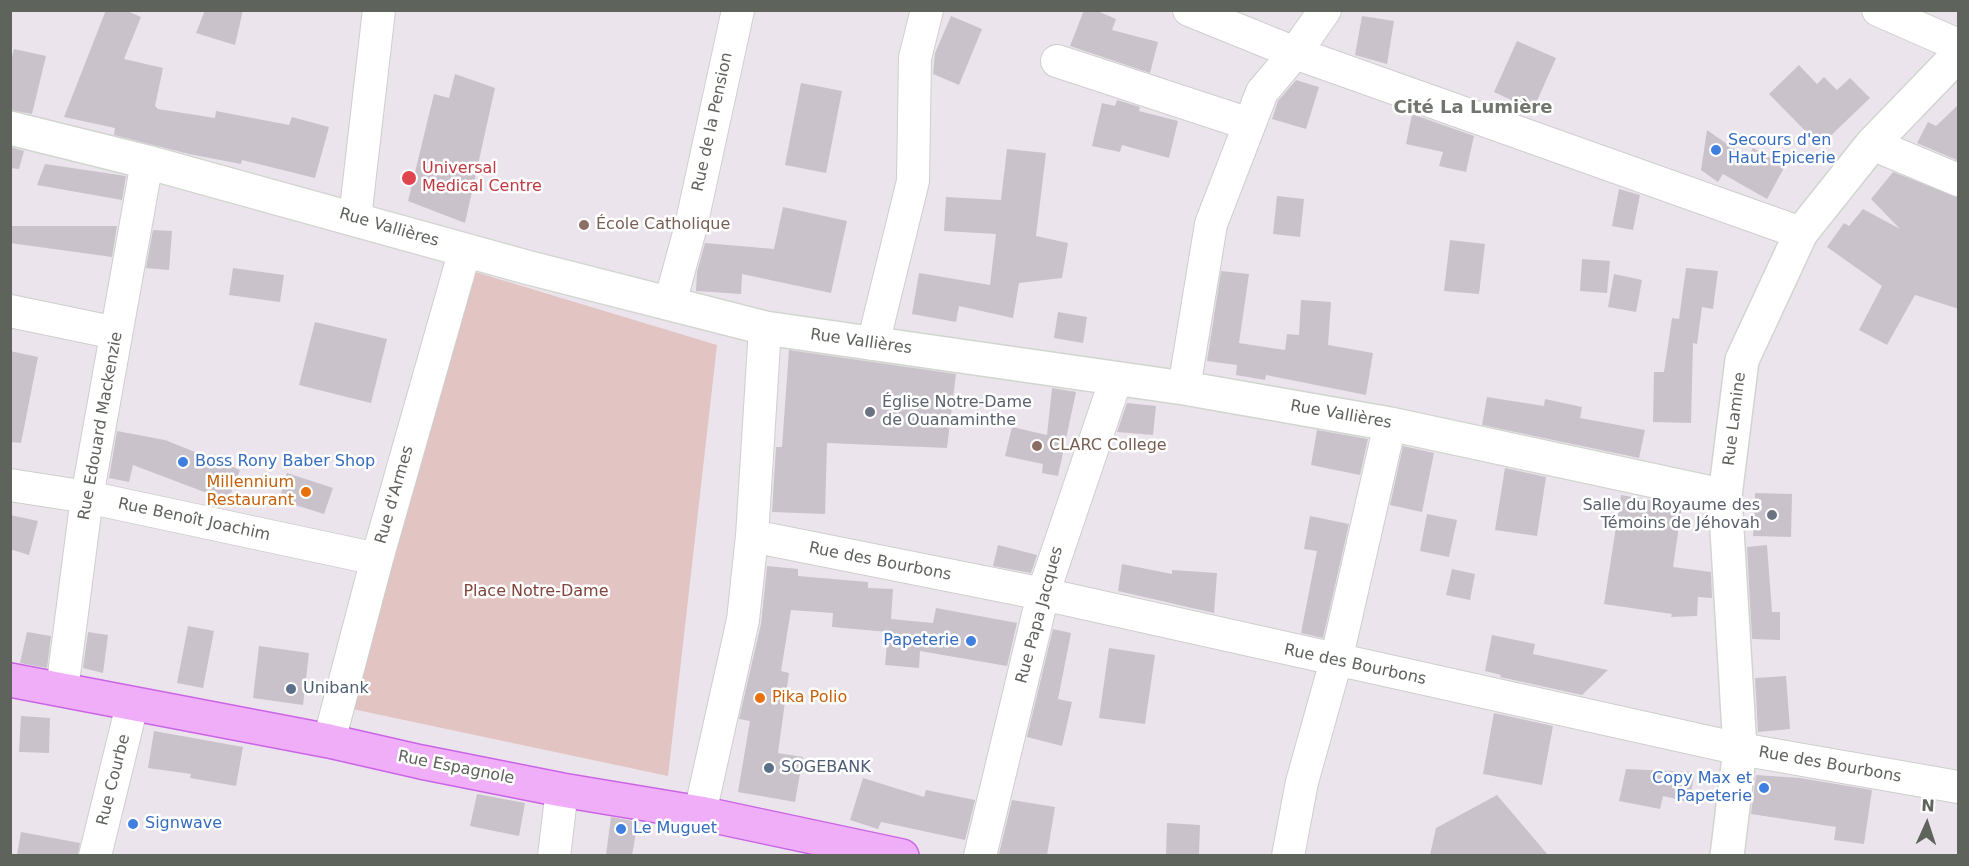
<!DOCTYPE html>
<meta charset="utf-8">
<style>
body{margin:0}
#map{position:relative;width:1969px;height:866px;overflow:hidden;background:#ece4ed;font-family:"DejaVu Sans",sans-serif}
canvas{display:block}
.frame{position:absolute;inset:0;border:12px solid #5e635c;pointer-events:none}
.north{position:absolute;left:1897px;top:794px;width:60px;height:60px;-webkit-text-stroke:4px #fff;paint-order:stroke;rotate:3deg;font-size:16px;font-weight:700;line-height:24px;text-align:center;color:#5e635c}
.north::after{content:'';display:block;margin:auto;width:21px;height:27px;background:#5e635c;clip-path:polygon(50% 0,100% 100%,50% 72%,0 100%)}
</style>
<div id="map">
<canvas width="1969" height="866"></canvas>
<div class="frame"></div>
<div class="north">N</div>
</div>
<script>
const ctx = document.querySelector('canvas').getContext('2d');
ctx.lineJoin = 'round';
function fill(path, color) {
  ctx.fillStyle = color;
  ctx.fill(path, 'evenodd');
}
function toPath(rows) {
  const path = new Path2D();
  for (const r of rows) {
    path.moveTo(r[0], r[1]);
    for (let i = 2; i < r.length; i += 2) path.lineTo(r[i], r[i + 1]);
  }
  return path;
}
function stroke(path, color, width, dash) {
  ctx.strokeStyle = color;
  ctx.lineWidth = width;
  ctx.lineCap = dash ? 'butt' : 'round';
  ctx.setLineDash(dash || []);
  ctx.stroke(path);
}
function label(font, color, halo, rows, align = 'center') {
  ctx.font = font + ' "DejaVu Sans",sans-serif';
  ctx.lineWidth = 5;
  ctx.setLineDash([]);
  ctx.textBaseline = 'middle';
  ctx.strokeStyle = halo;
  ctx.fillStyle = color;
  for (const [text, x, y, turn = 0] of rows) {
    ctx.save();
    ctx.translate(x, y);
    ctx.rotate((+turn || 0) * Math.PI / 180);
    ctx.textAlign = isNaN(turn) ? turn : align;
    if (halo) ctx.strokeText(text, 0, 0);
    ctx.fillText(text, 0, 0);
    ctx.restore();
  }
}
fill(toPath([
 [472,271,717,345,668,776,343,707]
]), '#e2c4c2');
fill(toPath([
 [106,10,125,10,141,17,124,59,163,68,155,106,158,109,215,118,216,111,289,125,292,117,329,127,315,178,242,160,241,164,189,154,114,135,115,128,64,117],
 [205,10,243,10,235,45,196,33],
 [1084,10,1095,10,1116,19,1112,30,1158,42,1150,73,1070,46],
 [951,16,982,29,959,85,933,74,935,53],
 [1362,16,1394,21,1387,64,1355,55],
 [1517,41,1556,58,1533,110,1494,92],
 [14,49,46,56,32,114,10,110,10,64],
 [1799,65,1817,84,1824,77,1837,90,1850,78,1870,98,1820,146,1769,94],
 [455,74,495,88,465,223,408,201,434,94,449,98],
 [1296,80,1319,87,1306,129,1272,119,1278,101],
 [801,83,842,91,826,173,785,165],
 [1117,100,1140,107,1139,111,1178,121,1169,158,1122,145,1120,152,1092,146,1102,103,1115,106],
 [1959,104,1959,161,1917,143,1928,122,1936,126],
 [1412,114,1474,136,1466,172,1439,166,1443,152,1406,144],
 [1707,130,1747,158,1753,148,1785,166,1767,199,1723,174,1718,182,1701,170],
 [10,147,24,151,19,169,10,168],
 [1007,149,1046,153,1036,236,1068,243,1062,278,1019,283,1013,318,959,306,956,322,912,314,919,273,990,285,996,234,944,231,946,197,1001,200],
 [45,164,126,176,122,200,37,185],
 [1893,172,1959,198,1959,309,1915,295,1887,345,1859,330,1882,286,1827,247,1844,223,1849,226,1863,209,1900,229,1871,199],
 [1619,189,1640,195,1633,230,1612,226],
 [1277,196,1304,199,1300,237,1273,234],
 [783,207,847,221,831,293,742,274,741,294,696,291,697,272,705,243,774,249],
 [10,226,117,226,112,257,10,243],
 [153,230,172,231,169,270,146,268],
 [1450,240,1485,244,1479,294,1444,291],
 [1582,259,1610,261,1607,293,1580,291],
 [233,268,284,275,280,302,229,295],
 [1686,268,1718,271,1713,309,1702,307,1697,344,1693,343,1691,423,1653,422,1654,372,1664,372,1672,318,1679,319],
 [1221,271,1249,274,1239,343,1285,350,1287,334,1299,335,1301,300,1331,302,1328,345,1373,353,1366,395,1266,375,1265,380,1236,375,1237,365,1207,361],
 [1614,274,1642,280,1636,312,1608,307],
 [1058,312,1087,317,1083,343,1054,338],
 [315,322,387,339,371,403,299,385],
 [789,350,956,374,947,448,827,443,825,514,772,512,776,447,782,447],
 [10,351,38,357,21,443,10,442],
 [1052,388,1076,392,1058,476,1042,473,1043,464,1005,456,1012,427,1047,435],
 [1487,397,1544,406,1545,399,1582,407,1580,418,1645,430,1639,458,1482,425],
 [1127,403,1156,406,1153,435,1117,432],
 [1317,430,1368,439,1360,475,1311,465],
 [117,431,165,440,240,470,228,501,133,465,129,482,109,478],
 [1403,446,1434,453,1422,512,1390,505],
 [1505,468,1546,477,1537,536,1495,530],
 [287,473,333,488,324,514,279,500],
 [1755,493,1792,494,1791,537,1753,536],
 [1621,495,1682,506,1673,567,1711,572,1712,598,1698,597,1697,616,1671,617,1672,614,1604,604],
 [1427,514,1457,520,1449,557,1420,551],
 [10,515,38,521,29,555,10,549],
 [1310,516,1349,524,1323,638,1301,633,1317,551,1304,549],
 [998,545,1037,555,1031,573,993,566],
 [1767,545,1772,612,1780,612,1780,640,1752,639,1747,547],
 [1122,564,1172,574,1172,570,1217,573,1214,613,1118,591],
 [767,566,798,569,798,576,868,582,868,588,893,589,891,619,933,623,936,608,1017,623,1007,666,920,651,919,668,885,665,888,632,832,627,833,613,791,610,781,671,789,673,778,753,803,757,795,802,738,792,750,721,739,719,761,624],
 [1452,569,1475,574,1470,600,1446,595],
 [188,626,214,631,203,688,177,683],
 [1053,629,1071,633,1058,699,1072,702,1062,746,1027,737],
 [27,632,51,636,47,668,20,663],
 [88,632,108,635,103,673,83,668],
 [1492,635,1535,644,1533,654,1608,670,1582,695,1500,677,1501,675,1485,671],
 [259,646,309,653,303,705,253,698],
 [1109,648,1155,655,1145,724,1099,718],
 [1786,676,1790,729,1758,732,1755,678],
 [1494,713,1553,726,1542,785,1483,774],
 [21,716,50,718,49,753,19,752],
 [154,731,243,747,236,786,190,778,191,774,148,768],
 [1626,769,1695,772,1689,802,1663,796,1660,809,1619,801],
 [1756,775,1800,778,1872,790,1864,844,1834,840,1836,827,1751,814],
 [863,778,924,797,926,790,975,800,965,840,881,822,878,829,850,820],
 [477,794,525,803,519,836,470,826],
 [1497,795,1548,855,1430,855,1436,828],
 [1012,800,1055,807,1047,855,999,854],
 [611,817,638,822,632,855,606,855],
 [1167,823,1200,825,1199,855,1166,855],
 [21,832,80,843,78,855,17,855]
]), '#c9c2cb');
const street = toPath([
 [1189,10,1295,53,1801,233],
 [1878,10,1958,45],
 [1057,61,1249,124],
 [1872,144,1958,180],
 [355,218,379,10],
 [670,303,691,226,738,10],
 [10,311,116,333],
 [873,344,913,181,915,58,927,10],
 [1184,388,1211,224,1262,92,1295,53,1325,10],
 [10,485,87,497,377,559],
 [752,536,1043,594,1740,749,1958,787],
 [62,690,87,497,147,162],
 [329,741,377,559,465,250],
 [700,813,743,620,752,536,765,328],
 [95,856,132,705],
 [554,856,562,790],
 [980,856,1043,594,1116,379],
 [1288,856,1302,782,1336,661,1390,424]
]);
const secondary = toPath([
 [10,128,147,162,526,267,765,328,1184,388,1390,424,1725,496],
 [1727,856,1740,749,1725,496,1742,360,1801,233,1872,144,1958,55]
]);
const primary = toPath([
 [10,680,329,741,421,762,562,790,700,813,902,856]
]);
stroke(street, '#cbd0ca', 34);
stroke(secondary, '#d0d6ce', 36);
stroke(primary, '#ca65e5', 36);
stroke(street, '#fff', 32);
stroke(secondary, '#fff', 33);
stroke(primary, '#f1aef8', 33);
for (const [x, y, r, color] of [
 [1716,150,6,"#3f7fe0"],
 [409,178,8,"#e0444e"],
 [584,225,6,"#8d6e63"],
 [870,412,6,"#6b7280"],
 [1037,446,6,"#8d6e63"],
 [183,462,6,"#3f7fe0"],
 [306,492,6,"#e8710a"],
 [1772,515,6,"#6b7280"],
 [971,641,6,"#3f7fe0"],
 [291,689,6,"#5c6f8a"],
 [760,698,6,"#e8710a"],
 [769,768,6,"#5c6f8a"],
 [1764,788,6,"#3f7fe0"],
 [133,824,6,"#3f7fe0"],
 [621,829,6,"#3f7fe0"]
]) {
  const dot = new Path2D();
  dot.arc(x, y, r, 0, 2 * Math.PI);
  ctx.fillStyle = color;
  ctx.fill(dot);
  stroke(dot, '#fff', 2);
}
label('16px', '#5e635c', '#fff', [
 ["Rue de la Pension",713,122,-78],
 ["Rue Vallières",389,228,16],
 ["Rue Vallières",861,342,8],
 ["Rue Vallières",1341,415,10],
 ["Rue Lamine",1735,419,-83],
 ["Rue Edouard Mackenzie",101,426,-80],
 ["Rue d'Armes",395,495,-74],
 ["Rue Benoît Joachim",194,520,12],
 ["Rue des Bourbons",880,562,11],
 ["Rue Papa Jacques",1040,615,-75],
 ["Rue des Bourbons",1355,665,12],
 ["Rue des Bourbons",1830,765,10],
 ["Rue Espagnole",456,768,11],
 ["Rue Courbe",114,780,-76]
]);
label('16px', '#366cbe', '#fff', [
 ["Secours d'en",1728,141],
 ["Haut Epicerie",1728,159],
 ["Boss Rony Baber Shop",195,462],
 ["Papeterie",959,641,"right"],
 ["Copy Max et",1752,779,"right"],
 ["Papeterie",1752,797,"right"],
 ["Signwave",145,824],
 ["Le Muguet",633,829]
], 'left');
label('16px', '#be3a42', '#fff', [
 ["Universal",422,169],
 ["Medical Centre",422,187]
], 'left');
label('16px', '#785e54', '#fff', [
 ["École Catholique",596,225],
 ["CLARC College",1049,446]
], 'left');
label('16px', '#5b616d', '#fff', [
 ["Église Notre-Dame",882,403],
 ["de Ouanaminthe",882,421],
 ["Salle du Royaume des",1760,506,"right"],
 ["Témoins de Jéhovah",1760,524,"right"]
], 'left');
label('16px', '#c56008', '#fff', [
 ["Millennium",294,483],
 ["Restaurant",294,501],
 ["Pika Polio",772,698,"left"]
], 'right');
label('16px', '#81443c', '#fff', [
 ["Place Notre-Dame",536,592]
]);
label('16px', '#4e5e75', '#fff', [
 ["Unibank",303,689],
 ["SOGEBANK",781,768]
], 'left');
label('bold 18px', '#70756d', '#fff', [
 ["Cité La Lumière",1473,108]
]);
</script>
